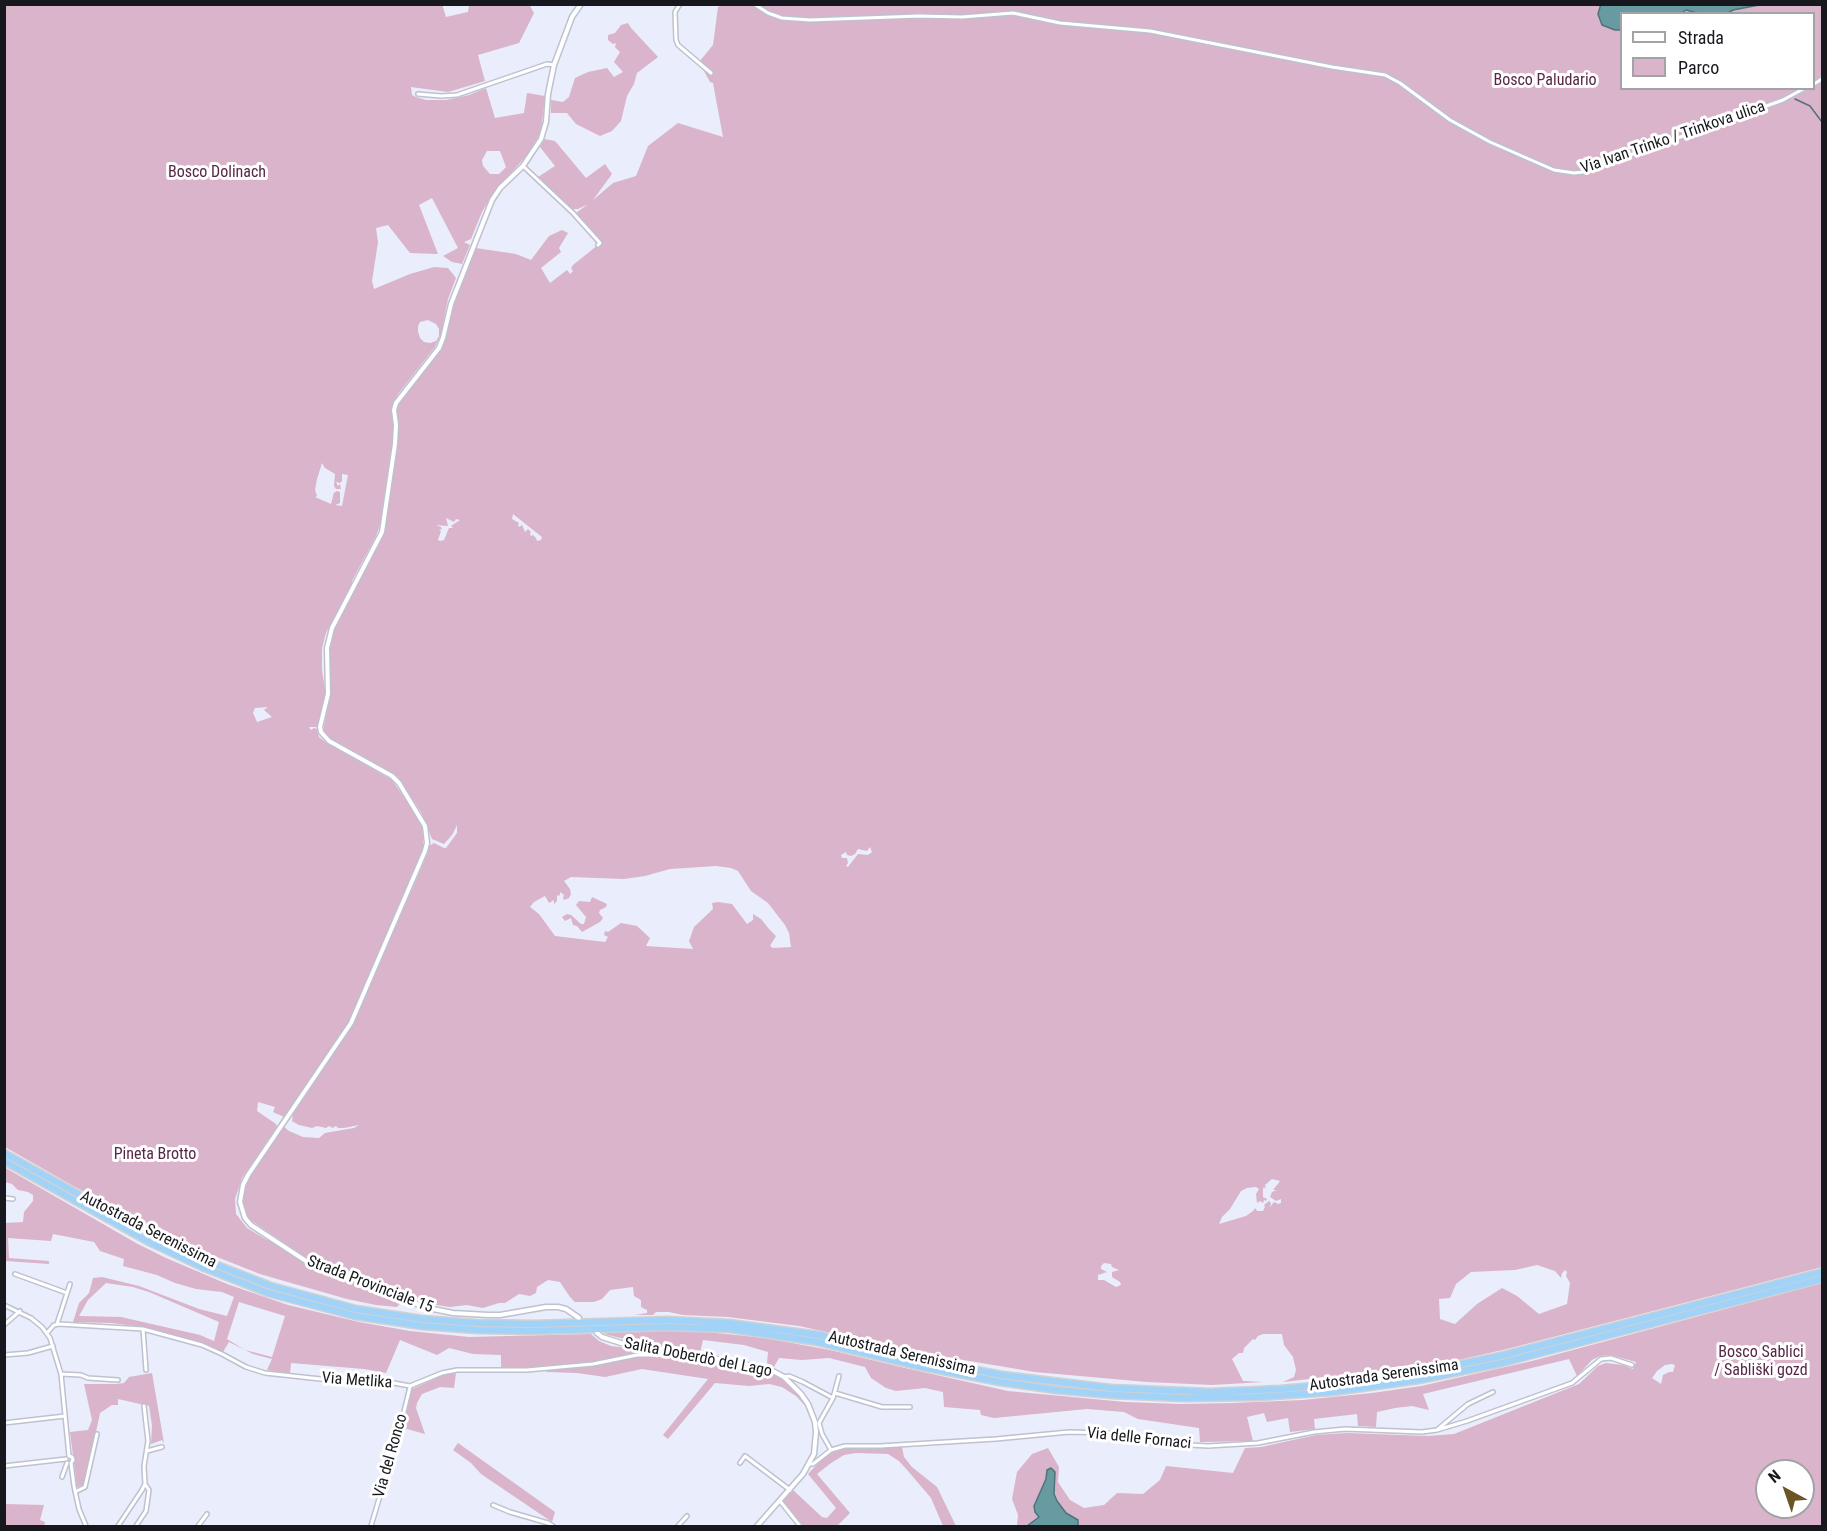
<!DOCTYPE html>
<meta charset="utf-8">
<style>
body{margin:0}
#map{position:relative;width:1827px;height:1531px;overflow:hidden;background:#eaedfb;font-family:"Roboto Condensed",sans-serif}
canvas{display:block}
.frame{position:absolute;inset:0;border:6px solid #17181d;pointer-events:none}
.legend{position:absolute;left:1620px;top:12px;width:195px;height:78px;box-sizing:border-box;background:#fff;border:2px solid #a2a3a5;margin:0;padding:8px 10px;list-style:none;font-size:18px;color:#17181d}
.legend li{display:flex;align-items:center;gap:12px;height:30px}
.legend b{width:30px;border:2px solid #a2a3a5}
.north{position:absolute;left:1755px;top:1459px;width:60px;height:60px;box-sizing:border-box;background:#fff;border:2px solid #a2a3a5;border-radius:50%;rotate:320deg;font-size:16px;font-weight:700;line-height:24px;text-align:center;color:#17181d}
.north::after{content:'';display:block;margin:auto;width:21px;height:27px;background:#6b5524;clip-path:polygon(50% 0,100% 100%,50% 72%,0 100%)}
</style>
<div id="map">
<canvas width="1827" height="1531"></canvas>
<div class="frame"></div>
<ul class="legend">
<li><b style="height:8px;background:#fff"></b>Strada</li>
<li><b style="height:16px;background:#d9b4ca"></b>Parco</li>
</ul>
<div class="north">N</div>
</div>
<script>
const ctx = document.querySelector('canvas').getContext('2d');
ctx.lineJoin = 'round';
function fill(path, color) {
  ctx.fillStyle = color;
  ctx.fill(path, 'evenodd');
}
function toPath(rows) {
  const path = new Path2D();
  for (const r of rows) {
    path.moveTo(r[0], r[1]);
    for (let i = 2; i < r.length; i += 2) path.lineTo(r[i], r[i + 1]);
  }
  return path;
}
function stroke(path, color, width, dash) {
  ctx.strokeStyle = color;
  ctx.lineWidth = width;
  ctx.lineCap = dash ? 'butt' : 'round';
  ctx.setLineDash(dash || []);
  ctx.stroke(path);
}
function label(font, color, halo, rows, align = 'center') {
  ctx.font = font + ' "Roboto Condensed",sans-serif';
  ctx.lineWidth = 6;
  ctx.setLineDash([]);
  ctx.textBaseline = 'middle';
  ctx.strokeStyle = halo;
  ctx.fillStyle = color;
  for (const [text, x, y, turn = 0] of rows) {
    ctx.save();
    ctx.translate(x, y);
    ctx.rotate((+turn || 0) * Math.PI / 180);
    ctx.textAlign = isNaN(turn) ? turn : align;
    if (halo) ctx.strokeText(text, 0, 0);
    ctx.fillText(text, 0, 0);
    ctx.restore();
  }
}
fill(toPath([
 [442,4,446,17,468,12,469,5,529,4,534,13,519,43,478,55,485,81,448,92,411,87,412,95,416,97,426,100,446,100,469,95,486,88,495,118,524,113,527,93,545,96,541,132,529,153,494,192,482,212,471,239,464,242,470,245,462,264,452,262,443,256,458,248,432,198,419,205,438,254,410,253,388,225,376,228,378,242,372,281,374,289,410,274,434,267,448,268,456,278,448,299,441,334,435,347,398,394,393,404,391,412,394,429,380,525,376,536,352,581,352,584,326,633,322,648,322,670,327,702,318,727,309,727,311,730,314,728,317,729,319,737,324,741,392,780,419,819,423,831,423,843,425,843,414,872,350,1021,284,1117,273,1112,275,1107,258,1102,257,1111,276,1124,277,1127,242,1178,235,1199,236,1214,247,1228,267,1240,269,1238,309,1263,373,1283,404,1299,397,1307,376,1305,347,1299,298,1285,260,1274,212,1255,177,1240,75,1187,5,1147,4,5],
 [487,151,500,151,506,167,499,174,490,174,483,166,482,160],
 [428,320,436,324,439,329,439,336,436,341,430,343,424,342,420,338,418,331,418,326,420,322],
 [322,463,325,468,335,474,334,486,336,489,341,489,340,484,338,486,336,482,340,483,342,481,342,474,348,475,342,506,335,505,340,503,340,492,336,491,335,493,334,492,331,504,315,497,317,496,315,490,317,479],
 [268,707,264,710,272,717,257,722,253,713,255,708],
 [722,5,754,5,772,14,757,5,1822,5,1822,1267,1507,1349,1440,1364,1283,1382,1294,1377,1296,1370,1293,1357,1284,1345,1282,1334,1263,1334,1258,1336,1255,1340,1253,1339,1244,1348,1243,1353,1239,1353,1232,1359,1243,1381,1264,1382,1212,1385,1147,1382,1035,1372,928,1354,799,1326,728,1317,683,1315,669,1312,656,1312,653,1315,635,1315,647,1313,647,1310,641,1307,641,1300,634,1296,633,1287,610,1290,602,1299,594,1302,575,1302,570,1297,560,1282,548,1280,537,1287,536,1293,530,1296,519,1294,505,1303,499,1303,483,1308,467,1305,450,1307,423,1303,400,1294,379,1283,308,1259,249,1219,245,1212,242,1202,243,1192,249,1177,283,1126,289,1131,303,1137,319,1138,325,1133,354,1128,359,1125,344,1128,337,1128,338,1127,335,1126,333,1128,329,1126,326,1128,317,1126,312,1128,299,1125,292,1121,293,1113,353,1024,424,862,429,846,434,843,444,848,446,848,457,833,457,825,452,835,444,844,432,839,421,812,398,777,382,767,331,739,323,731,330,696,330,633,382,532,386,512,388,512,389,500,388,499,395,444,394,407,439,348,451,304,469,258,472,258,476,248,516,254,531,260,549,236,562,230,568,233,559,248,561,252,541,268,550,283,567,270,570,274,573,271,571,268,573,265,598,245,572,216,588,204,578,209,570,209,538,177,555,166,540,147,544,139,555,141,586,178,605,164,612,174,593,200,613,183,636,176,648,146,678,123,723,137,713,83,710,82,699,62,713,45,718,7],
 [1622,14,1814,14,1814,88,1622,88],
 [513,514,542,537,541,540,537,541,536,538,533,535,531,536,530,534,531,532,528,529,525,532,522,525,519,527,518,525,519,523,512,519],
 [446,518,454,522,456,519,460,520,451,526,453,528,449,528,444,540,440,541,438,540,441,531,439,530,442,529,441,527,436,525,448,526],
 [870,847,872,852,868,855,858,854,848,867,846,866,848,863,847,858,842,858,841,855,846,852,847,855,851,856,855,854,858,849,867,851],
 [716,866,731,868,738,871,751,891,768,903,785,925,789,933,791,947,773,948,770,946,776,936,769,929,761,919,753,914,753,920,747,924,732,904,718,902,712,903,713,909,694,927,689,941,693,949,646,946,650,938,637,926,621,923,608,932,605,931,604,935,608,937,605,942,555,936,539,914,530,907,534,902,545,896,549,903,554,900,554,904,557,901,557,894,558,896,560,895,560,892,564,895,563,898,564,900,569,898,571,894,570,889,564,881,571,877,624,879,645,876,670,869],
 [1272,1179,1280,1181,1273,1190,1277,1190,1272,1192,1270,1197,1276,1201,1281,1199,1281,1203,1278,1204,1274,1202,1270,1207,1271,1203,1269,1201,1264,1205,1265,1207,1263,1211,1257,1211,1255,1208,1253,1211,1246,1216,1219,1224,1222,1217,1230,1209,1241,1191,1247,1188,1256,1187,1259,1189,1256,1194,1257,1203,1260,1201,1263,1203,1264,1200,1266,1201,1267,1199,1263,1197,1263,1189,1264,1187,1266,1189,1265,1185],
 [1104,1263,1111,1264,1112,1267,1119,1270,1112,1272,1112,1277,1120,1282,1121,1285,1116,1287,1104,1280,1098,1280,1098,1275,1107,1272,1101,1269,1101,1266],
 [1537,1265,1555,1271,1561,1278,1562,1273,1565,1270,1567,1272,1566,1276,1570,1283,1567,1304,1539,1314,1517,1296,1502,1288,1477,1304,1455,1324,1440,1319,1439,1299,1450,1298,1456,1284,1471,1272,1515,1270],
 [628,23,631,28,658,57,637,73,634,84,627,96,621,121,612,131,600,136,576,124,567,113,551,113,551,100,563,102,569,97,575,78,588,72,607,68,614,77,623,72,614,62,620,52,615,47,616,43,613,44,608,40,608,35,615,33,621,25],
 [592,897,607,904,606,907,600,910,599,913,603,918,600,922,582,932,577,926,573,925,571,918,565,921,562,917,567,914,571,915,581,924,584,924,586,917,576,905,579,901,590,902],
 [4,1167,136,1243,166,1258,227,1284,288,1305,359,1322,410,1331,469,1337,591,1334,599,1341,611,1346,661,1352,635,1353,589,1363,523,1368,501,1367,501,1355,473,1354,449,1348,437,1355,400,1340,386,1373,364,1369,291,1363,290,1374,267,1370,272,1359,253,1354,229,1342,223,1352,208,1345,144,1327,111,1323,73,1322,79,1303,89,1293,93,1278,102,1277,139,1286,199,1309,227,1316,234,1297,222,1292,196,1289,175,1283,157,1275,123,1266,124,1259,100,1251,94,1242,53,1234,51,1241,8,1238,9,1258,49,1261,49,1264,5,1261,5,1223,23,1222,24,1212,33,1201,33,1195,28,1192,18,1190,12,1184,5,1182],
 [106,1283,133,1287,149,1292,219,1322,214,1341,200,1335,121,1317,79,1316,88,1300],
 [239,1302,285,1316,272,1357,245,1350,227,1339],
 [1822,1283,1822,1526,1017,1526,1018,1515,1012,1499,1017,1472,1032,1454,1048,1448,1059,1467,1058,1482,1070,1500,1084,1508,1104,1505,1117,1493,1143,1494,1160,1480,1166,1466,1233,1473,1245,1448,1261,1447,1316,1435,1347,1433,1428,1436,1454,1434,1579,1384,1598,1366,1606,1363,1623,1365,1633,1369,1636,1362,1610,1355,1600,1356,1592,1360,1577,1376,1569,1359,1423,1394,1429,1410,1412,1406,1395,1408,1377,1412,1376,1427,1358,1426,1357,1414,1314,1419,1315,1429,1290,1432,1288,1418,1267,1422,1264,1413,1247,1417,1253,1441,1200,1442,1199,1428,1138,1419,1124,1412,1087,1409,994,1418,981,1415,980,1410,944,1407,943,1392,925,1388,896,1391,886,1388,871,1378,865,1367,829,1358,802,1360,779,1358,774,1367,767,1363,768,1352,744,1345,703,1340,700,1353,629,1340,608,1335,601,1332,677,1329,765,1338,830,1350,905,1368,1008,1391,1125,1402,1181,1404,1233,1403,1303,1400,1372,1393,1421,1386,1532,1361],
 [1672,1364,1675,1365,1673,1372,1669,1372,1663,1375,1661,1384,1652,1378,1657,1371,1665,1365],
 [1767,1471,1803,1471,1803,1507,1767,1507],
 [675,1355,684,1357,684,1355,699,1358,759,1369,776,1375,792,1387,808,1409,796,1396,782,1387,769,1384,749,1386,715,1383,668,1439,663,1435,708,1379,642,1369,605,1377,577,1373,547,1372,545,1370,589,1367,643,1356,661,1357],
 [152,1373,164,1443,162,1440,151,1444,152,1425,149,1406,118,1399,118,1405,112,1405,100,1413,86,1479,83,1485,77,1487,70,1432,88,1430,92,1420,84,1384,117,1384,124,1383,129,1377],
 [456,1373,454,1388,440,1387,422,1394,417,1403,416,1408,425,1434,407,1429,402,1432,412,1389,443,1375],
 [458,1443,555,1512,552,1522,481,1474,471,1463,453,1450],
 [902,1447,904,1457,912,1467,937,1487,956,1526,943,1526,931,1498,908,1471,899,1461,888,1454,856,1453,844,1455,831,1463,817,1474,850,1513,837,1526,803,1526,783,1501,793,1490,822,1517,827,1518,836,1508,808,1474,821,1460,831,1452,843,1449],
 [5,1504,44,1505,40,1520,45,1522,44,1526,5,1526]
]), '#d9b4ca');
const water = toPath([
 [1601,4,1759,4,1759,5,1733,10,1728,13,1697,13,1686,10,1682,13,1622,14,1621,30,1615,30,1602,25,1598,14,1601,4],
 [1051,1468,1055,1472,1054,1494,1057,1501,1066,1513,1078,1520,1078,1526,1027,1526,1039,1517,1035,1512,1034,1506,1046,1479,1047,1470,1051,1468]
]);
fill(water, '#689aa1');
stroke(water, '#507379', 1.5);
stroke(toPath([
 [1795,99,1810,106,1822,122]
]), '#507379', 1.5);
const minor = toPath([
 [680,4,675,12,676,40,678,45,711,73],
 [754,4,768,13,782,18,810,20,919,16,962,17,1013,13,1060,23,1150,31,1332,67,1385,75,1400,83,1450,120,1490,142,1554,170,1574,173,1583,172,1783,100,1805,88],
 [1814,84,1822,79],
 [418,94,441,96,457,95,547,64,554,65],
 [523,166,573,213,600,243,598,245],
 [4,1198,13,1199],
 [15,1274,67,1293],
 [4,1305,31,1318,42,1327,50,1338,61,1374,69,1456,72,1457,73,1460,71,1463,74,1486,79,1509,86,1526],
 [57,1324,70,1284],
 [4,1325,20,1311],
 [143,1329,146,1370],
 [47,1333,54,1325,59,1324,143,1329,202,1345,222,1354,246,1367,265,1373,339,1381,383,1381,410,1386,442,1373,457,1370,527,1370,593,1364,637,1355,663,1355,673,1351],
 [4,1355,28,1353,53,1346],
 [61,1374,81,1375,88,1378,118,1380],
 [784,1377,789,1376,803,1382,833,1398],
 [835,1393,882,1407,910,1407],
 [4,1423,65,1416],
 [1438,1429,1468,1404,1493,1392],
 [831,1450,822,1434,819,1423,833,1398,839,1376],
 [147,1451,162,1447],
 [740,1463,745,1456,790,1490],
 [810,1464,813,1464,831,1450,845,1446,880,1446,996,1439,1069,1432,1108,1433,1154,1443,1208,1446,1258,1443,1314,1432,1345,1429,1422,1432,1437,1430,1467,1421,1572,1383,1601,1359,1611,1358,1632,1365],
 [4,1466,66,1459],
 [62,1477,67,1463],
 [75,1492,85,1487,97,1434],
 [780,1501,800,1526],
 [493,1505,510,1512,548,1523,553,1526],
 [118,1526,142,1490,145,1484,144,1466,148,1441,144,1406],
 [136,1526,146,1511,149,1490,145,1484],
 [198,1526,207,1514],
 [371,1526,400,1428,410,1387],
 [678,1526,687,1516]
]);
const tertiary = toPath([
 [579,1318,566,1309,558,1307,546,1307,500,1315,488,1315,453,1313,423,1307,373,1283,309,1263,251,1225,245,1218,240,1202,243,1185,248,1175,351,1023,425,851,427,843,425,826,399,783,392,776,329,741,321,732,320,727,328,694,327,648,332,628,382,532,395,444,396,425,394,410,396,403,439,348,443,338,451,304,492,200,500,188,523,166,541,139,546,122,548,94,554,65,572,17,581,4],
 [597,1333,602,1337,621,1343,675,1351,769,1369,784,1377,801,1394,808,1404,815,1422,816,1432,814,1454,803,1474,757,1526]
]);
const motorway = toPath([
 [4,1153,152,1235,204,1260,271,1286,356,1309,422,1319,476,1323,533,1324,667,1320,729,1323,819,1335,923,1360,1002,1375,1111,1388,1210,1392,1280,1389,1361,1382,1418,1373,1500,1356,1822,1272],
 [4,1161,149,1242,202,1267,268,1293,355,1316,422,1326,477,1330,532,1331,667,1327,730,1329,818,1342,922,1367,1000,1382,1056,1390,1112,1395,1184,1398,1258,1397,1333,1392,1419,1380,1502,1363,1822,1279]
]);
stroke(minor, '#bec1cf', 6);
stroke(tertiary, '#bec1cf', 7);
stroke(motorway, '#d1d1d2', 9);
stroke(minor, '#fff', 3);
stroke(tertiary, '#fff', 4);
stroke(motorway, '#a1d3f8', 6);
label('16px', '#582747', '#fff', [
 ["Bosco Paludario",1545,81],
 ["Bosco Dolinach",217,173],
 ["Pineta Brotto",155,1155],
 ["Bosco Sablici",1761,1353],
 ["/ Sabliški gozd",1761,1371]
]);
label('16px', '#17181d', '#fff', [
 ["Via Ivan Trinko / Trinkova ulica",1673,138,-19],
 ["Autostrada Serenissima",148,1230,27],
 ["Strada Provinciale 15",370,1285,21],
 ["Autostrada Serenissima",902,1354,13],
 ["Salita Doberdò del Lago",698,1358,11],
 ["Autostrada Serenissima",1384,1376,-8],
 ["Via Metlika",357,1381,4],
 ["Via delle Fornaci",1139,1439,6],
 ["Via del Ronco",391,1456,-74]
]);
</script>
